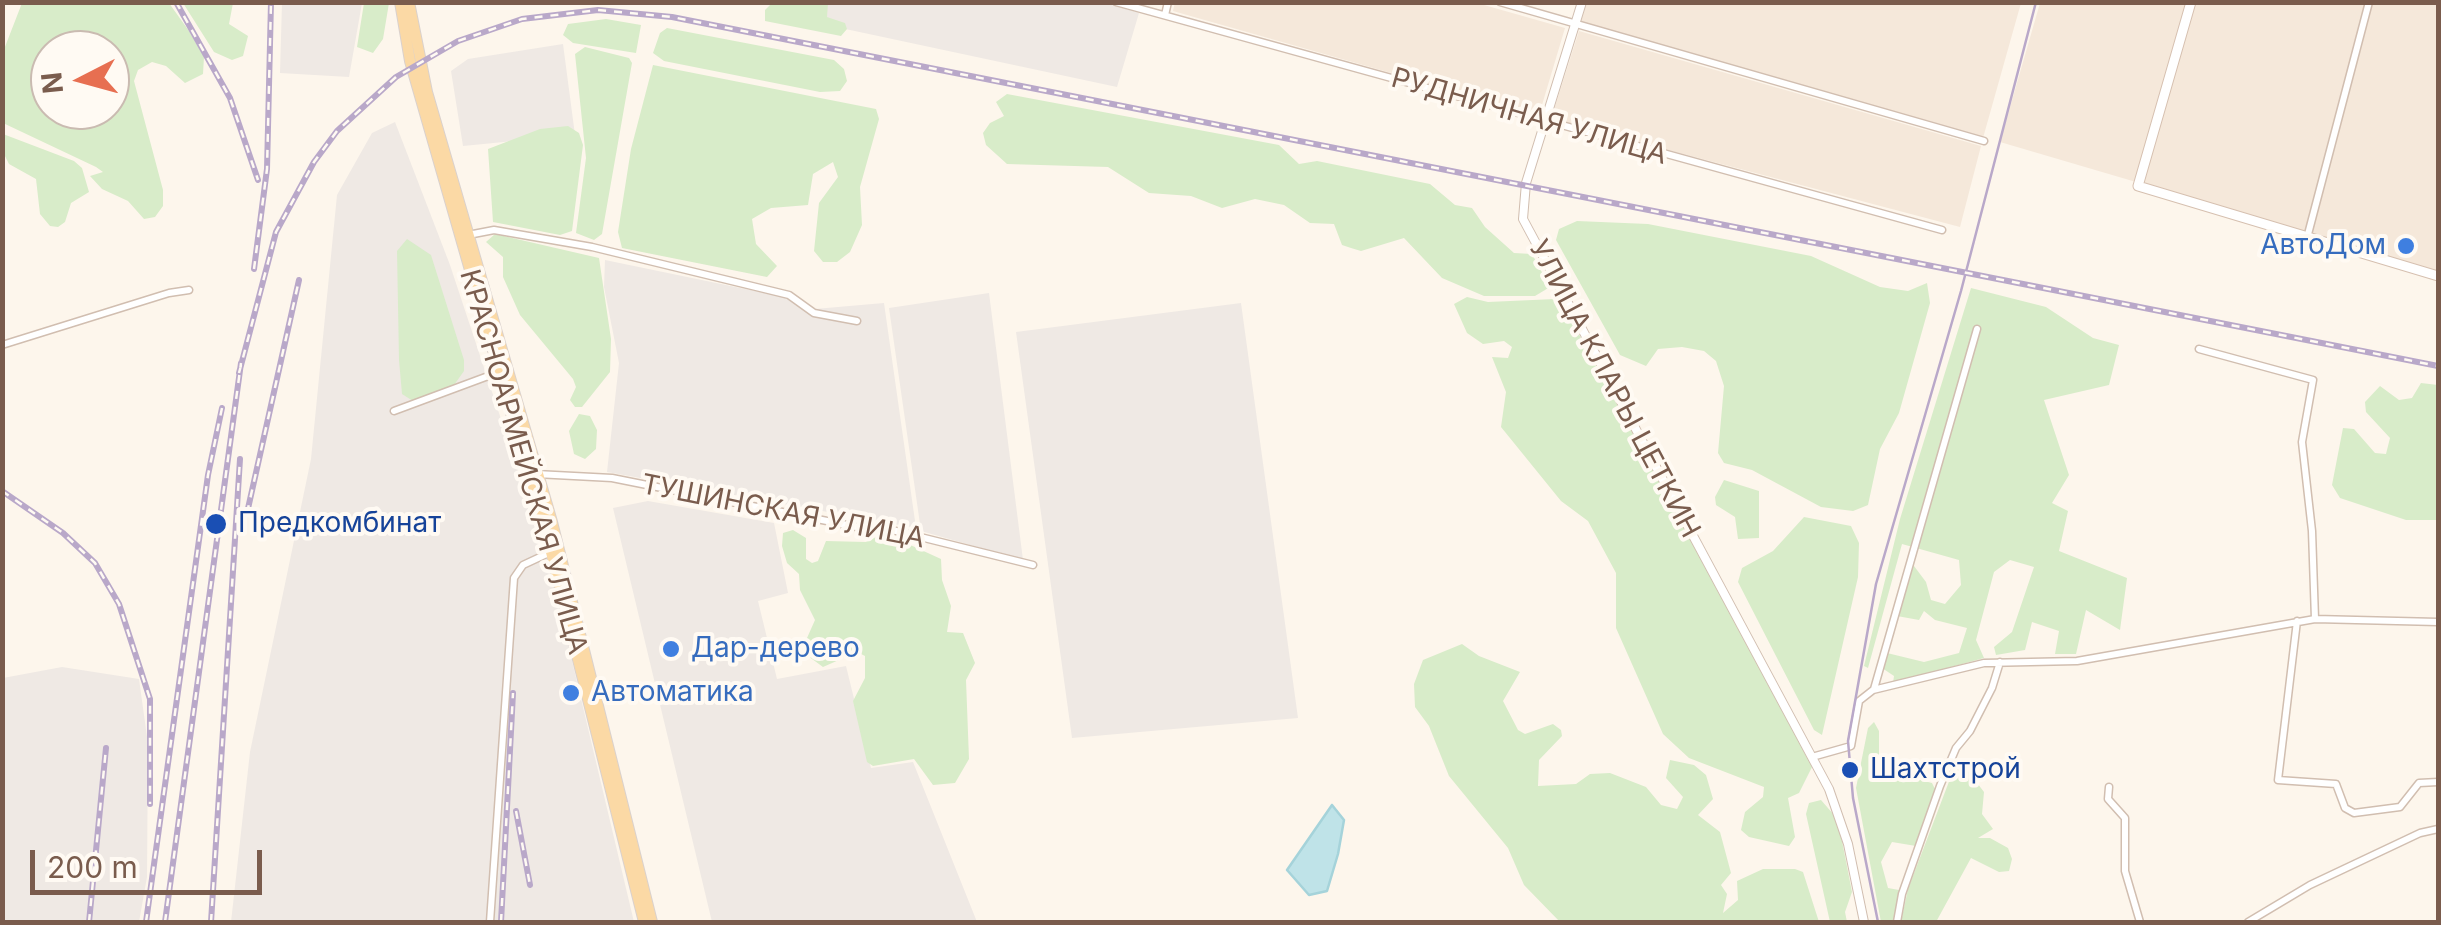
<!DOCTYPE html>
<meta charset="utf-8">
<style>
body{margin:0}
#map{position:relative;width:2441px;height:925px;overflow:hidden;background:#fdf6ec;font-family:Inter,sans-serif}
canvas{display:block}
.frame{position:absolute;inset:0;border:5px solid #7a5c4d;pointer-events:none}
.north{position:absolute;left:30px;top:30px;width:100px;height:100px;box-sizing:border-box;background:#fffaf3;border:2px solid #cabbb1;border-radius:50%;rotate:264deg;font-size:28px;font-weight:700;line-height:40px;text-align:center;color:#7a5c4d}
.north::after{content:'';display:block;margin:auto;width:35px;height:45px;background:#e76f51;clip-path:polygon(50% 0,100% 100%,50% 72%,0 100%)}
.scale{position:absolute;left:30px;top:850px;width:232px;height:45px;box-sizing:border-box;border:5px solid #7a5c4d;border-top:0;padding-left:12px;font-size:30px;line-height:35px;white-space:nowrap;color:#7a5c4d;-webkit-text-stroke:8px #fffaf3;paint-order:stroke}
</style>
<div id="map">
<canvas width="2441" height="925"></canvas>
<div class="frame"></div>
<div class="north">N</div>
<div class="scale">200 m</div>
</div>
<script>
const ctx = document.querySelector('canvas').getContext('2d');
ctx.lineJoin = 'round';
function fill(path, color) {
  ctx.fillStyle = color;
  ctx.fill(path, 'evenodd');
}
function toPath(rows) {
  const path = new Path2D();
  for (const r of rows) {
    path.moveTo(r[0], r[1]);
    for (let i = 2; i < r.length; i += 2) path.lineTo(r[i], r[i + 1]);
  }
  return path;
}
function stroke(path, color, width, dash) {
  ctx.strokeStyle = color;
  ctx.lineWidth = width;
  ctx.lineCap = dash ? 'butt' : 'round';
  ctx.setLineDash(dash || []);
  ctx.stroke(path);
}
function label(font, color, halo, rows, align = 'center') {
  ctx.font = font + ' Inter,sans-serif';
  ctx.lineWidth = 8;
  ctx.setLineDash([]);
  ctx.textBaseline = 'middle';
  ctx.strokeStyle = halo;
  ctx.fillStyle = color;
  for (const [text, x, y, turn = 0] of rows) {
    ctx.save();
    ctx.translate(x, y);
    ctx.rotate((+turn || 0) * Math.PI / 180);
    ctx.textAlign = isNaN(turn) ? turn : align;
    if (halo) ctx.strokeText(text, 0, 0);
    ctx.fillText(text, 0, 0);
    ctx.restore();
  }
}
fill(toPath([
 [1175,2,1477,3,1565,28,1539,115,1173,11],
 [1586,2,2021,3,1983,138,1580,22],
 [2040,3,2188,3,2136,182,2000,142],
 [2195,3,2365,3,2305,235,2143,184],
 [2372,3,2438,3,2438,273,2309,238],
 [1579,31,1981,146,1960,227,1551,119]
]), '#f5e8da');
fill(toPath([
 [827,2,1104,2,1139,13,1117,87,822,24],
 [282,3,362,3,349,77,280,73],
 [563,44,575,135,463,146,451,71,468,59],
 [395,122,450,265,549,564,634,922,231,922,250,752,311,459,337,195,372,133],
 [605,260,779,296,815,309,884,303,916,528,607,472,619,363,604,287],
 [989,293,1023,560,921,531,889,308],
 [1241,303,1298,718,1072,738,1016,332],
 [648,501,774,523,788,593,758,601,777,679,846,666,871,768,913,762,977,922,712,922,613,508],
 [62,667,139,679,148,744,147,877,139,922,3,922,3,678]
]), '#efe9e4');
fill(toPath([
 [22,3,169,3,189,31,204,57,203,74,185,83,166,66,152,62,138,70,134,81,163,190,163,206,155,217,144,219,128,201,102,189,90,176,103,172,96,167,3,123,3,52],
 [50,50,110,50,110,110,50,110],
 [183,3,233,3,229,24,248,36,243,56,232,60,214,52],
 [364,3,389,3,383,39,373,53,357,47],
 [772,3,828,3,827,17,845,23,847,29,841,36,765,21,765,10],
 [606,19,641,25,636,53,573,43,563,35,568,24],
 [667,28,834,60,844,69,847,81,840,91,820,92,664,61,653,53,660,33],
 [585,47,629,58,632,63,602,234,594,240,576,233,586,158,575,54],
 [653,65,876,109,879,119,860,187,862,225,850,252,837,262,823,262,814,251,819,203,838,177,833,162,813,174,808,205,771,208,752,219,756,244,777,266,767,277,622,248,618,232,631,149],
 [1007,94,1279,145,1299,164,1317,161,1430,184,1455,205,1472,208,1485,227,1514,253,1532,254,1550,287,1535,296,1484,296,1442,278,1404,238,1361,251,1351,248,1342,245,1334,224,1310,223,1284,205,1255,199,1222,208,1191,196,1149,193,1108,167,1007,164,986,145,983,133,990,123,1004,116,996,102],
 [568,126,579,133,583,145,572,231,560,235,493,222,488,149,540,129],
 [3,134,74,161,82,168,89,192,71,203,65,222,58,227,50,226,40,214,36,179,9,164,3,152],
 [1577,221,1648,224,1811,256,1880,287,1908,291,1927,283,1930,303,1899,413,1880,449,1868,505,1853,511,1821,507,1752,470,1724,463,1718,453,1724,386,1716,361,1704,351,1682,347,1658,349,1646,366,1620,355,1556,240,1559,229],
 [495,234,599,258,611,339,610,372,582,407,575,407,570,400,576,387,573,379,520,315,503,277,503,257,486,242],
 [407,239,431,255,464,360,464,371,454,385,413,401,402,394,399,360,397,251],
 [1971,288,2046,307,2093,338,2119,345,2109,385,2044,400,2069,475,2052,503,2068,511,2059,551,2127,578,2120,630,2086,610,2076,654,2055,654,2059,631,2032,622,2025,650,1996,655,1994,647,2012,632,2034,567,2010,560,1994,572,1976,640,1984,658,1893,683,1894,676,1882,668,1887,653,1924,662,1959,653,1967,628,1935,620,1924,611,1919,620,1897,616,1911,562,1926,582,1931,600,1945,604,1961,585,1959,560,1902,544,1868,668,1864,666,1900,519],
 [1467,297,1488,302,1555,299,1562,303,1813,765,1799,793,1788,798,1795,837,1789,846,1749,837,1741,830,1745,812,1763,797,1764,787,1689,758,1663,734,1616,628,1616,573,1588,521,1561,501,1501,427,1506,392,1492,357,1508,358,1512,347,1504,341,1483,344,1467,333,1454,304],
 [2421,383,2438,385,2438,520,2406,520,2340,498,2332,485,2343,428,2354,429,2375,453,2386,454,2390,438,2366,412,2365,402,2380,386,2399,400,2412,398],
 [579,414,590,416,597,430,596,449,585,459,574,454,569,431],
 [1724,480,1759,491,1759,538,1738,539,1735,517,1716,505,1715,497],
 [1804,517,1851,526,1859,543,1858,577,1822,735,1814,730,1738,582,1742,568,1773,551],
 [793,530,806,538,806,559,812,563,818,561,826,541,866,542,884,533,941,559,942,580,951,606,947,632,963,633,975,663,966,680,969,759,955,783,933,785,914,759,873,766,867,762,853,701,865,678,865,656,857,652,823,667,808,656,807,638,815,620,800,590,799,574,787,563,782,546,783,533],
 [1462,644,1479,656,1520,672,1503,701,1518,730,1525,734,1553,724,1561,730,1562,736,1539,760,1538,786,1576,784,1590,774,1610,773,1646,787,1661,805,1677,809,1683,797,1666,778,1670,760,1694,765,1706,775,1713,799,1698,815,1720,832,1731,873,1721,885,1727,894,1723,913,1738,900,1737,881,1763,869,1795,869,1803,872,1819,922,1560,922,1524,885,1508,848,1449,776,1429,726,1415,707,1414,684,1423,660],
 [1874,722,1879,731,1879,769,1932,783,1935,789,1916,846,1892,842,1881,862,1888,888,1899,890,1894,922,1881,922,1856,788,1868,728],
 [1958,758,1984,792,1982,814,1993,829,1978,838,1990,838,2008,848,2012,859,2009,871,1999,872,1971,858,1936,922,1901,922,1908,889],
 [1821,800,1834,815,1842,841,1852,892,1845,912,1847,922,1830,922,1806,814,1809,803]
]), '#d8ecc9');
const water = toPath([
 [1332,805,1344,820,1338,854,1327,891,1309,895,1287,870,1332,805]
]);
fill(water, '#bfe3e8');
stroke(water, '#a5d3da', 2.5);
const minor = toPath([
 [1116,2,1942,230],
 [1500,2,1984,141],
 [1165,15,1168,2],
 [468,235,494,230,592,247,789,295,814,313,857,321],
 [2307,238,2369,2],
 [2,345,169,293,189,290],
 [394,411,499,372],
 [536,474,612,478,862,528,884,528,1033,565],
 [2315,619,2438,622],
 [2297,621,2278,780,2336,784,2345,808,2354,813,2400,807,2419,783,2438,782],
 [1874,689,1977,329],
 [1812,757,1851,746,1859,701,1873,690,1984,663,2077,661,2315,619,2312,531,2302,442,2313,380,2199,349],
 [2109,787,2108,799,2125,818,2125,871,2140,922],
 [490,922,514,578,523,565,553,551],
 [1897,922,1902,894,1940,786,1956,748,1970,731,1992,688,2000,662],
 [2248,922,2310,885,2420,833,2438,829]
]);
const tertiary = toPath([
 [1582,2,1526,183,1523,219,1829,789,1848,844,1864,922]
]);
const secondary = toPath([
 [2191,2,2138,186,2438,276]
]);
const primary = toPath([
 [400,2,410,61,551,552,644,922],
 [409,2,427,92,552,522,652,922]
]);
stroke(minor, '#d1beb0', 9);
stroke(tertiary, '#d1beb0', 10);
stroke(secondary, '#d6c0b0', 11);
stroke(primary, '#dad1cd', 12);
stroke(minor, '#fff', 6);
stroke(tertiary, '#fff', 8);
stroke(secondary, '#fff', 9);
stroke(primary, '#fbd9a5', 10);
stroke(toPath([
 [1878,922,1853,798,1848,741,1876,584,1961,291,2036,2]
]), '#b9a8c9', 2.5);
const rail = toPath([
 [176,2,230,98,258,180],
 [254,269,267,169,271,2],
 [239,373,276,232,314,162,337,131,396,77,458,41,522,19,598,10,672,17,2438,366],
 [2,491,63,533,95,563,119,604,150,699,150,804],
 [247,513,299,280],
 [516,811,530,885],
 [89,922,106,748],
 [146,922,208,475,222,408],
 [165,922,241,363],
 [211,922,240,459],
 [501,922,513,693]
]);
stroke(rail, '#b9a8c9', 6);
stroke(rail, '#fffaf3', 2.5, [8]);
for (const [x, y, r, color] of [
 [2406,246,10,"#3f7fe0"],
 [216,524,12,"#1a4fb4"],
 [671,649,10,"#3f7fe0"],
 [571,693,10,"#3f7fe0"],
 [1850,770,10,"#1a4fb4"]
]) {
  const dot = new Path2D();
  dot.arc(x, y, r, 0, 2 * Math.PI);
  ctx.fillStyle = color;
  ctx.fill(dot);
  stroke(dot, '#fffaf3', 4);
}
label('28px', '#7a5c4d', '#fffaf3', [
 ["РУДНИЧНАЯ УЛИЦА",1529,117,16],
 ["УЛИЦА КЛАРЫ ЦЕТКИН",1614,389,62],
 ["КРАСНОАРМЕЙСКАЯ УЛИЦА",523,462,74],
 ["ТУШИНСКАЯ УЛИЦА",783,512,11]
]);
label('28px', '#366cbe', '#fffaf3', [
 ["АвтоДом",2386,246,"right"],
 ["Дар-дерево",691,649],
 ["Автоматика",591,693]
], 'left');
label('28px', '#164399', '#fffaf3', [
 ["Предкомбинат",238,524],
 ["Шахтстрой",1870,770]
], 'left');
</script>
